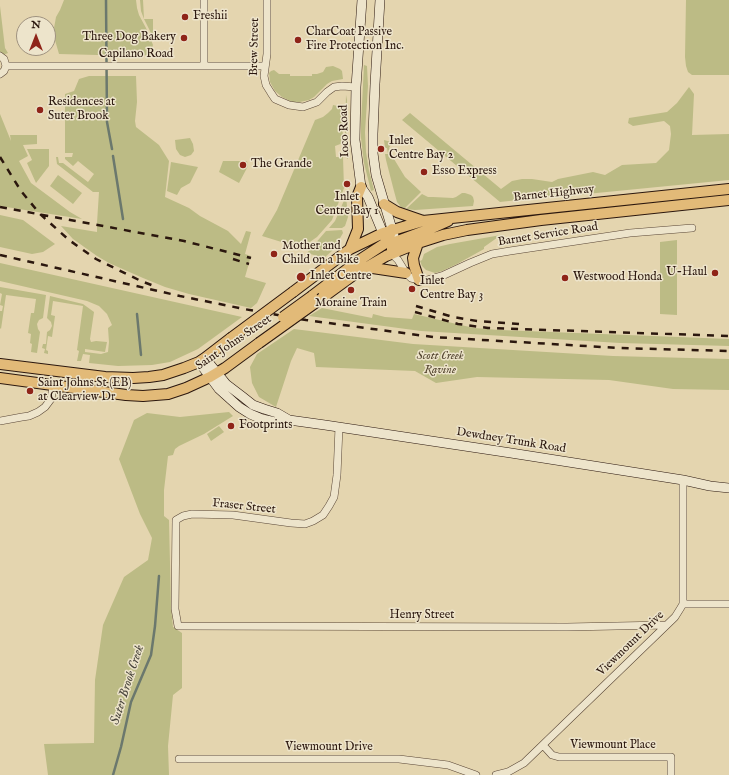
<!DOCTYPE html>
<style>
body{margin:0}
#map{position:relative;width:729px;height:775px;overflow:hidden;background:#e4d5af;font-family:"IM FELL English",serif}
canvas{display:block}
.north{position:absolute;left:16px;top:16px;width:40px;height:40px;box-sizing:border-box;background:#ede4cb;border:1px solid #9f927f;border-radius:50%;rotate:0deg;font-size:11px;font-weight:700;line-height:16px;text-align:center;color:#2b170e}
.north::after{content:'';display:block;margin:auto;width:14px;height:18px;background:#8f2418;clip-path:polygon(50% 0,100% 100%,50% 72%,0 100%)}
</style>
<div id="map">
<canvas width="729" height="775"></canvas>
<div class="north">N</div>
</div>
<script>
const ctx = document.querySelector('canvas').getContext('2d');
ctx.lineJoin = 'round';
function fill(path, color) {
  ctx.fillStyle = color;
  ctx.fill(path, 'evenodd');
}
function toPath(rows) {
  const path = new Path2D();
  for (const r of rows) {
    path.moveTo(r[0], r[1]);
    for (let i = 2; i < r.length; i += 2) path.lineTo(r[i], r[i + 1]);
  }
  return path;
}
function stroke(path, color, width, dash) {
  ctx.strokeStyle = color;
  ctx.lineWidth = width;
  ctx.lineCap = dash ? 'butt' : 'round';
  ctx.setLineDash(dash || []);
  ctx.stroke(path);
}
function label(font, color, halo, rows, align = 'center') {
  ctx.font = font + ' "IM FELL English",serif';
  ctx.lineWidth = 3;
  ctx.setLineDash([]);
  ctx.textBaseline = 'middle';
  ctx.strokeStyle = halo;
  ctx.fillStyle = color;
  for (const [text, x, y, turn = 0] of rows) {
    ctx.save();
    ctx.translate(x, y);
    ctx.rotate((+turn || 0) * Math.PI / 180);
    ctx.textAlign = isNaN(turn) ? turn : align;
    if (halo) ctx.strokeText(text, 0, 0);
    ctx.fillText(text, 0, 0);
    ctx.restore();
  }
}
fill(toPath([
 [64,0,136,0,137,8,139,15,146,28,153,45,150,55,136,56,59,54,55,40,54,28,56,17,60,10],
 [140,0,143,0,144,19,153,19,153,37,144,19,141,11],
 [686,0,729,0,729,75,692,75,688,72,686,66,685,57],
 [0,6,5,48,8,53,0,56],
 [364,65,367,66,368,86,365,132,366,152,369,171,374,190,371,191,364,163,361,138,361,124],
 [333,66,340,69,342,71,343,79,332,81,327,84,314,97,309,100,300,102,292,102,282,97,275,91,270,82,269,73,271,71,274,70,279,74,290,74,290,76,312,76,312,74,317,74,323,72,326,67],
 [89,76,136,76,137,102,135,121,136,127,159,145,169,161,165,197,189,208,200,216,228,231,241,244,246,231,251,232,245,254,251,256,245,277,266,283,257,303,251,308,189,294,165,287,143,278,109,263,97,256,73,239,61,226,97,232,97,223,99,192,93,192,57,164,56,157,58,157,59,163,63,163,88,182,94,174,78,161,73,166,65,159,65,157,72,157,73,153,65,153,65,94,74,91,79,79],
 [689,87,694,94,692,135,729,134,729,180,566,196,554,196,500,202,402,120,410,113,501,189,512,181,522,179,532,179,552,182,558,179,593,172,605,175,622,165,656,163,669,150,671,134,670,126,664,121,633,126,628,123,629,118,667,112,677,103],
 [346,95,347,100,346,124,348,159,347,159,345,134],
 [333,105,342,107,343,143,335,146,336,157,343,157,344,188,332,220,317,237,301,248,262,236,277,210,315,120,323,117,328,113,332,109],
 [0,114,11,141,10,135,37,135,37,144,23,145,28,156,19,161,31,183,70,212,82,219,0,206],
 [190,138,193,144,194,151,191,155,185,157,180,155,176,149,175,140],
 [384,140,391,142,392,143,389,148,394,159,405,177,421,192,405,208,401,207,397,202,394,191,386,160,385,154,388,154,387,148,385,148],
 [27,149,49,149,49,166,36,183,27,163,32,160],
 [223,161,247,161,248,166,239,183,219,172],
 [171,162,198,167,190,183,181,188,177,195,167,191],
 [58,175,82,193,73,204,50,186],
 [462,193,465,193,471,195,473,197,474,201,473,206,415,210,406,209,422,194,428,197,433,197,453,198,456,197],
 [346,196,348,217,345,226,342,228,329,228,335,221],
 [0,215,23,220,55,244,43,252,32,254,0,247],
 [342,230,343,233,333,250,324,258,307,253,326,231],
 [501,235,484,247,484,249,457,264,442,271,435,273,426,270,422,266,420,261,422,260,424,254,437,247,450,244],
 [677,240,677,315,660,314,660,242],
 [0,263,242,317,198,349,170,362,152,365,118,366,89,363,90,355,83,354,81,361,77,361,79,351,77,350,83,306,53,301,51,315,55,316,52,337,48,336,46,350,48,351,48,354,44,353,45,349,42,348,43,344,46,344,47,332,50,330,52,326,51,322,47,318,50,296,83,304,94,312,90,339,91,342,96,341,107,342,105,352,85,349,85,352,101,354,108,352,109,342,108,328,112,325,107,314,99,306,87,301,0,281],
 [0,287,46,295,43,318,39,320,37,324,38,329,40,332,37,353,31,352,32,344,30,343,31,334,28,333,31,313,34,313,36,299,6,295,1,329,0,328,0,311,2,311,3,306,0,305,2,294,0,293],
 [322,308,372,318,373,314,385,317,412,319,414,314,448,322,474,328,500,330,729,339,729,346,620,343,421,331,309,316],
 [294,329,413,344,613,356,729,359,729,390,673,389,609,380,477,377,436,383,415,371,316,367,314,353,297,348,291,361,276,407,259,397,252,383,250,367,257,354],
 [229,412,233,416,204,434,179,446,175,449,173,455,168,456,164,490,164,516,169,520,171,607,173,627,182,633,182,688,173,695,168,746,169,775,48,775,44,744,94,743,95,680,103,625,124,577,148,560,152,538,140,514,119,459,134,420,147,413,180,417],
 [219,426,224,432,211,441,207,434]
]), '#bcbb85');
stroke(toPath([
 [106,0,107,122,112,149],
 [113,156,123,219],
 [137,314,141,355],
 [113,775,121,747,131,702,151,655,155,626,159,576]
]), '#6b786d', 2.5);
const street = toPath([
 [267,0,267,54,264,76,266,85,271,93,275,99,289,105,303,107,317,102,327,92,334,87,342,86,356,87],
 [0,56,4,59,6,66,4,71,0,74],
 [6,66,265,66],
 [204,66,204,0],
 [392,254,398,260,406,273,411,278,419,280,427,280,444,275,470,263,492,254,510,251,630,233,692,228],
 [0,421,22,417,29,416,38,412,45,407,51,399,53,386],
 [339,427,337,475,334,497,329,506,323,515,313,521,305,524,291,523,233,515,192,514,183,516,176,520,175,609,178,626,567,627,666,625],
 [683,604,729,604],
 [543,745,552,755,559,757,671,757,671,775],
 [179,759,399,759,448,765,476,775],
 [496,775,508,772,524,763,675,617,680,609,683,604,683,480]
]);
const secondary = toPath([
 [362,0,356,87,355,140,361,187,368,197,385,238],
 [380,0,375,84,373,134,373,153,376,175,394,236],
 [205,358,226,384,243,397,253,405,264,409,277,413,289,420],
 [199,362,219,389,239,407,250,414,262,419,275,422,289,420,325,425,511,453,683,480,710,486,729,488]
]);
const primary = toPath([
 [384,204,397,212,423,221],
 [418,243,413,258,414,265,419,280],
 [350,249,358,229,357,197,361,187],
 [392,254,392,248,395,242,430,229,448,221],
 [366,267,406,273],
 [293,292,350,249,383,233,423,221,729,189],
 [312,296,358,261,384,244,389,237,392,229],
 [322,298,355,274,386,256,418,243,443,235,467,230,541,220,729,200],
 [0,364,105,377,133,378,149,377,163,375,184,368,199,362,205,358,231,338],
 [0,378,126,395,143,396,168,394,186,388,210,377,225,368,259,343]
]);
stroke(street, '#594636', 8);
stroke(secondary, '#2b170e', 10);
stroke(primary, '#2b170e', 12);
stroke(street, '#ede4cb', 7);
stroke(secondary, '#ede4cb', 9);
stroke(primary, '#e2ba78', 10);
stroke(toPath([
 [0,157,21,191,40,214,69,240,96,259,141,281,154,286],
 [0,207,184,241,251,258],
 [0,255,180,296,244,309,306,320,433,337,619,348,729,351],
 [233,259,249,264],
 [416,306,453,317,477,321,519,324],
 [415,312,458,324,488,328,729,336]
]), '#2b170e', 2.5, [7, 7]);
const primaryBridge = toPath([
 [283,317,312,296],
 [231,338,293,292],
 [259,343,322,298]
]);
stroke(primaryBridge, '#2b170e', 12, []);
stroke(primaryBridge, '#e2ba78', 10);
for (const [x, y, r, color] of [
 [185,17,4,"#8f2418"],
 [184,38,4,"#8f2418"],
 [298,40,4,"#8f2418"],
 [40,110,4,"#8f2418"],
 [381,149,4,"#8f2418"],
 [243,165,4,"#8f2418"],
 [424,172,4,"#8f2418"],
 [347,184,4,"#8f2418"],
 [274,254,4,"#8f2418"],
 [715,273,4,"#8f2418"],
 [301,277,5,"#8f2418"],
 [565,278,4,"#8f2418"],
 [412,289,4,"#8f2418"],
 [351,290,4,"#8f2418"],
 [30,391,4,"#8f2418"],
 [231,426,4,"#8f2418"]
]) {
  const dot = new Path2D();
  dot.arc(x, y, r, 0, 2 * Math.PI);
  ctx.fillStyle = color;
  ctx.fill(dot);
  stroke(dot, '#ede4cb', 1.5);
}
label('12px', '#2b170e', '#ede4cb', [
 ["Freshii",193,17],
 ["CharCoat Passive",306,33],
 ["Fire Protection Inc.",306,47],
 ["Three Dog Bakery",176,38,"right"],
 ["Residences at",48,103],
 ["Suter Brook",48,117],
 ["Inlet",389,142],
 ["Centre Bay 2",389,156],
 ["The Grande",251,165],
 ["Esso Express",432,172],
 ["Inlet",347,198,"center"],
 ["Centre Bay 1",347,212,"center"],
 ["Mother and",282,247],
 ["Child on a Bike",282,261],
 ["U-Haul",707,273,"right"],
 ["Inlet Centre",310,277],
 ["Westwood Honda",573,278],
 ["Inlet",420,282],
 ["Centre Bay 3",420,296],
 ["Moraine Train",351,304,"center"],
 ["Saint Johns St (EB)",38,384],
 ["at Clearview Dr",38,398],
 ["Footprints",239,426]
], 'left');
label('12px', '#2b170e', '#ede4cb', [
 ["Brew Street",255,47,-89],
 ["Capilano Road",136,55],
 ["Ioco Road",345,131,-92],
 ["Barnet Highway",554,194,-6],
 ["Barnet Service Road",548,235,-9],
 ["Saint Johns Street",234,343,-34],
 ["Dewdney Trunk Road",511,441,9],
 ["Fraser Street",244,507,6],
 ["Henry Street",422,616],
 ["Viewmount Drive",631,644,-44],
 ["Viewmount Place",613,746],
 ["Viewmount Drive",329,748]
]);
label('italic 12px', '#564832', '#ede4cb', [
 ["Scott Creek",440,357],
 ["Ravine",440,371]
]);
label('italic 13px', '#4b473e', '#ede4cb', [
 ["Suter Brook Creek",128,685,-72]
]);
</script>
